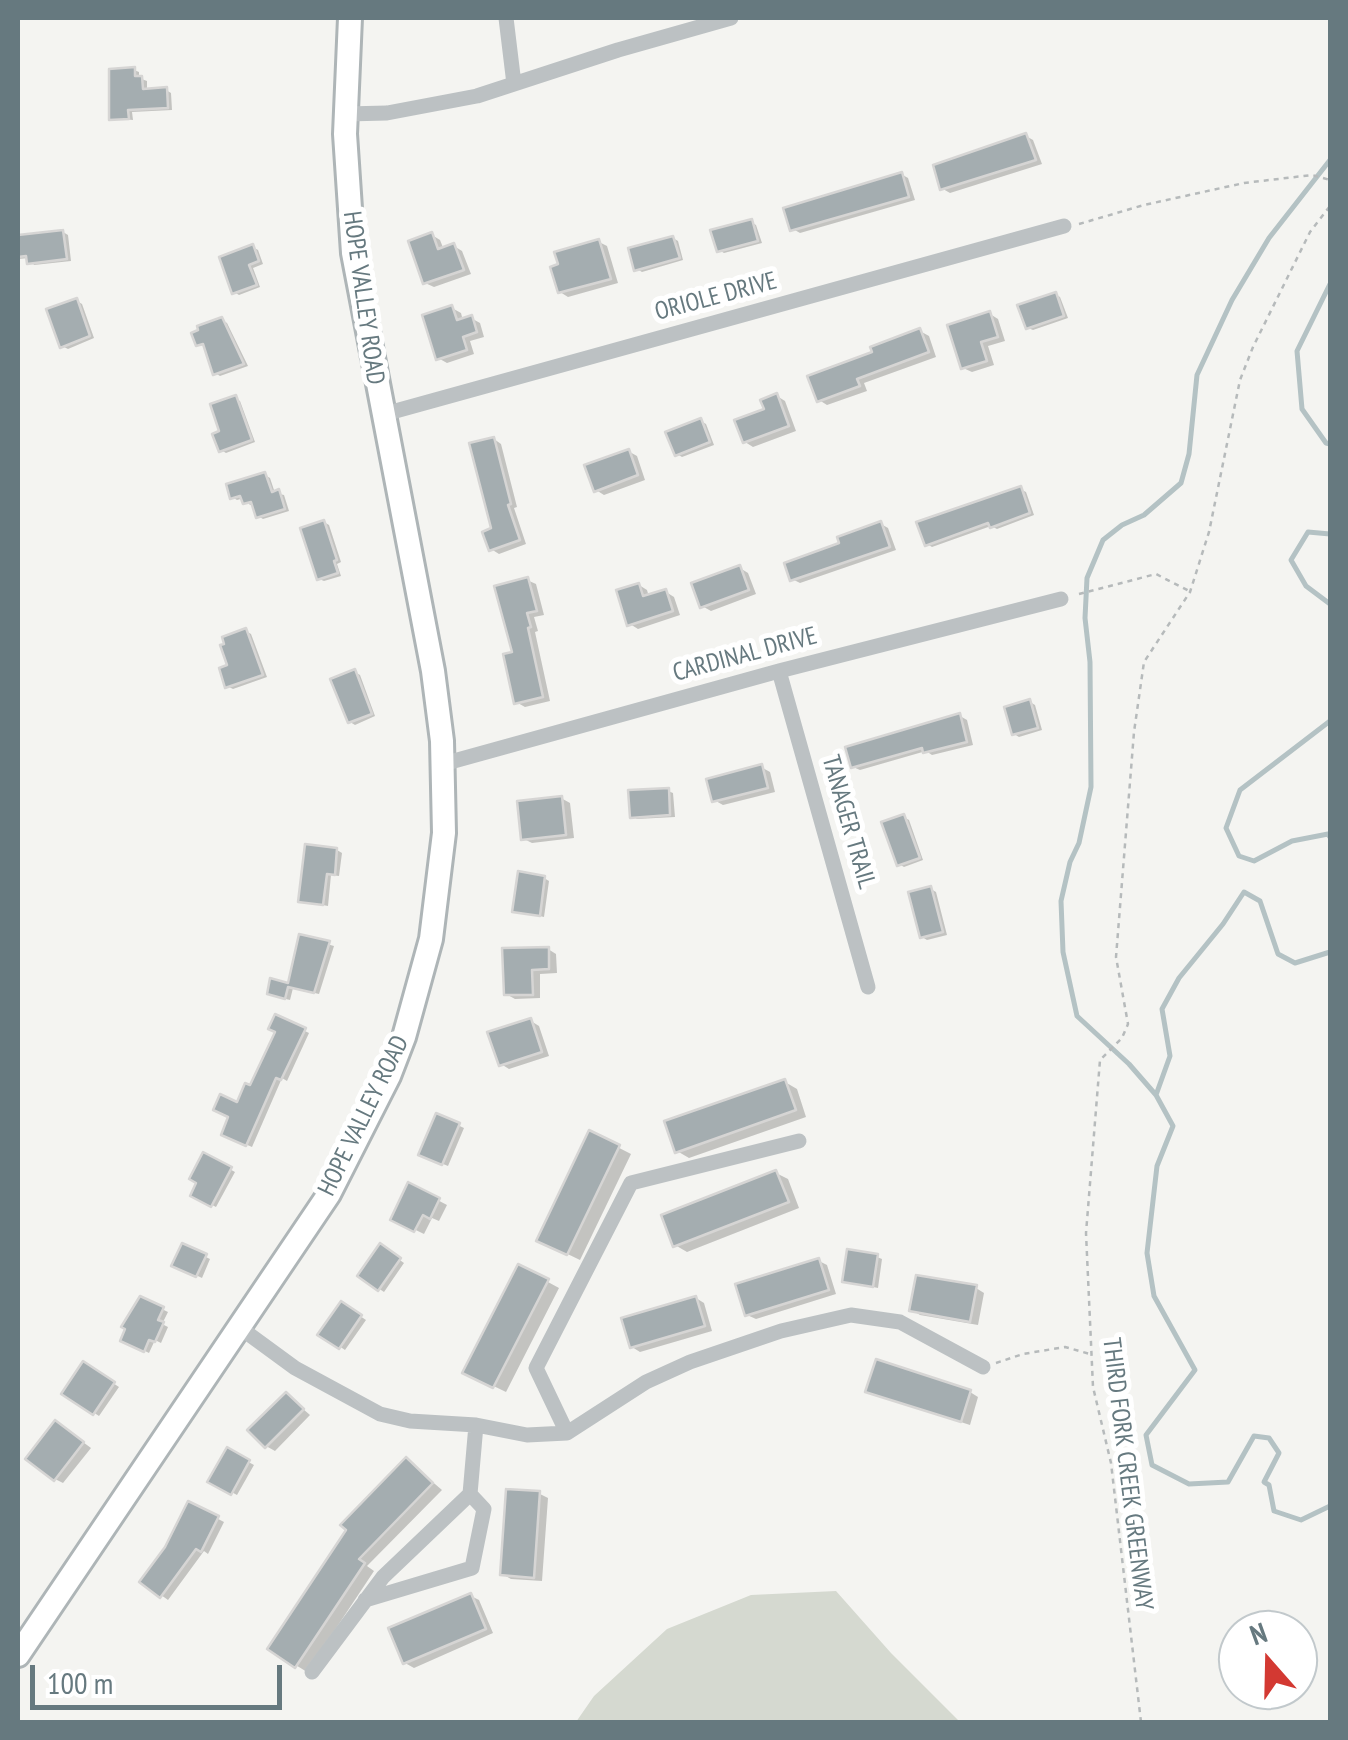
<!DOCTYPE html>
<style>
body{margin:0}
#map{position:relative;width:1348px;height:1740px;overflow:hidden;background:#f4f4f1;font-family:"PT Sans Narrow",sans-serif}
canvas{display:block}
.frame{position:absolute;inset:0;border:20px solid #66797f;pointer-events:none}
.north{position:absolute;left:1218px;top:1610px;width:100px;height:100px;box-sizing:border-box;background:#fff;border:2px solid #c2c9cc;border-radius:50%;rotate:340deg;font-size:28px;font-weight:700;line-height:40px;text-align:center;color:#66797f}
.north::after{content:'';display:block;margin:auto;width:35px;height:45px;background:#d33932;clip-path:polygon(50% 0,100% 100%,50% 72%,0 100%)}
.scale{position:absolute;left:30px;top:1665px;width:252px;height:45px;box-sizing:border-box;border:5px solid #66797f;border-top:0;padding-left:12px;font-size:30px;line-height:35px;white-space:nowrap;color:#66797f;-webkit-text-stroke:8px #fff;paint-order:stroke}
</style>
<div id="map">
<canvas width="1348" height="1740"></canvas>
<div class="frame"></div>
<div class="north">N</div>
<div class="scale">100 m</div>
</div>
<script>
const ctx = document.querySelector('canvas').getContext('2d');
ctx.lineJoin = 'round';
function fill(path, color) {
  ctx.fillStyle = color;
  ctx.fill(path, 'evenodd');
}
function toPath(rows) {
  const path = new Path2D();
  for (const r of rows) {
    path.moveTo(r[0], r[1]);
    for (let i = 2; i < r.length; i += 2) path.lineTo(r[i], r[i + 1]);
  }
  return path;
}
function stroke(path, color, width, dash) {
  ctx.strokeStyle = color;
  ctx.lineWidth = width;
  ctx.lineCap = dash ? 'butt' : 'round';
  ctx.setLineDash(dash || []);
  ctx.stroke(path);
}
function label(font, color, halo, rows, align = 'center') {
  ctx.font = font + ' "PT Sans Narrow",sans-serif';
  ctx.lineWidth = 10;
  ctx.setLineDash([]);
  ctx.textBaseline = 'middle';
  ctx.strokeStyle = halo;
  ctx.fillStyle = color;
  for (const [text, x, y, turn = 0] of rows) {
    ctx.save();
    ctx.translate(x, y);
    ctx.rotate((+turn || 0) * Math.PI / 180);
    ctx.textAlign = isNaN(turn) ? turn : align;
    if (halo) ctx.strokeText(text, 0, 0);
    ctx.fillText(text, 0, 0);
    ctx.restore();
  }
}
fill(toPath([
 [836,1591,891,1653,960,1722,576,1722,594,1696,667,1629,751,1595]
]), '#d5d9d0');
fill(toPath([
 [134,70,139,72,139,78,147,81,147,91,166,90,171,93,172,110,132,112,133,120,112,118],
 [1026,136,1033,140,1042,164,950,193,943,189],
 [901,174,908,178,915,200,800,233,793,229],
 [751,222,756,225,762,243,724,253,719,250],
 [63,232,68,235,71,261,34,265,29,258,18,259,18,238],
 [432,235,440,240,444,250,454,246,462,251,471,274,434,287,425,283],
 [673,238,678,241,683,260,642,272,637,269],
 [599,242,607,246,618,283,568,297,560,292],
 [253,247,258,250,263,264,253,268,260,287,239,295,234,292],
 [1055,294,1060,297,1068,318,1033,330,1028,328],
 [77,301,82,304,94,338,68,349,62,346],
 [452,308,461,313,463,321,471,318,480,323,484,337,470,341,474,354,447,363,438,358],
 [990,314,998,319,1005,341,988,346,994,365,972,372,963,368],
 [222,320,227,323,248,366,220,376,215,373,206,346,198,345],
 [920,331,929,336,936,357,864,383,867,391,827,405,819,400,875,354],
 [777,396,785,401,796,431,753,447,745,442],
 [235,398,240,401,255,442,226,453,221,450,223,432],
 [701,421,706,424,714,445,682,457,677,454],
 [494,439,501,444,517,507,514,508,526,544,499,554,491,549],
 [628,451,637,456,645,480,604,495,596,490],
 [265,475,270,478,275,493,284,495,289,511,263,519,258,516,254,504,250,505,244,498,237,500,232,497],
 [1020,489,1026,492,1034,515,997,529,991,526,932,547,927,544],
 [324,522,329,525,341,562,337,564,341,576,324,581,319,579],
 [881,524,888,528,896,550,800,583,792,579],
 [740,568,748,573,756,594,711,611,702,606],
 [527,580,536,584,544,615,534,617,538,631,535,632,550,701,525,707,516,702,515,654],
 [639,585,647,590,649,597,666,592,674,597,680,615,638,629,630,624],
 [246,631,251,634,267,677,233,689,227,686,230,667],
 [355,672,360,675,375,716,355,725,350,722],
 [1030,702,1035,705,1042,730,1019,737,1014,734],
 [960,716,967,720,973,745,932,755,926,751,860,770,853,767],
 [761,767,770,772,775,792,723,805,714,800],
 [668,791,673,793,675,817,637,819,632,816],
 [561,798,570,803,574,838,532,843,524,839],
 [904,817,909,820,923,860,904,867,899,864],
 [337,850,342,853,339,876,331,875,328,906,301,901],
 [544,878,549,881,544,917,514,910],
 [931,889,936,892,947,935,927,940,922,937],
 [301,937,334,946,319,994,293,988,290,1000,274,996,290,986],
 [548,949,556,954,557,973,540,974,540,998,515,999,506,994],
 [276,1017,309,1033,287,1081,282,1078,252,1147,229,1137,238,1105,252,1088,278,1031],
 [531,1021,539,1026,549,1056,509,1069,501,1064],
 [785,1082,797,1089,806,1117,689,1158,677,1151],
 [438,1116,464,1128,448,1166,426,1157],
 [590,1133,631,1154,580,1260,551,1246],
 [204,1155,235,1172,216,1207,193,1195],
 [776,1173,788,1179,799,1208,687,1252,675,1245],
 [409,1185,447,1205,439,1221,432,1218,424,1234,393,1219],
 [183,1246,210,1259,202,1278,175,1265],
 [380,1246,404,1263,384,1292,360,1276],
 [877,1257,882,1259,878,1288,845,1281],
 [819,1261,827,1265,836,1294,756,1319,747,1315],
 [548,1282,559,1288,506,1392,477,1378],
 [976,1288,984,1293,978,1325,920,1315,912,1310],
 [696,1298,704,1303,712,1331,640,1352,632,1347],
 [141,1299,168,1312,162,1324,168,1327,161,1343,155,1340,149,1353,123,1340],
 [342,1304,366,1320,345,1350,321,1334],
 [84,1364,119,1387,99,1416,64,1393],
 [970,1392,978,1397,970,1425,877,1395],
 [287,1395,310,1415,275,1451,266,1446],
 [64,1428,91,1448,63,1483,55,1479],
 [228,1451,254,1465,237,1495,211,1481],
 [407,1460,442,1490,367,1566,374,1571,307,1672,270,1649],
 [540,1494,548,1498,542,1581,511,1579,502,1574],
 [189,1504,224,1522,208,1554,204,1551,168,1600,143,1582,167,1548],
 [471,1596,479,1600,493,1633,414,1668,405,1663]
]), '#0003');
stroke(toPath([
 [1330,284,1297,351,1302,409,1326,443,1330,444],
 [1330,534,1308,532,1291,560,1306,586,1330,604],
 [1330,721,1240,790,1226,828,1239,856,1254,861,1292,841,1328,834,1330,837],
 [1330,952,1295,963,1278,954,1260,901,1244,892,1223,924,1179,978,1162,1009,1170,1056,1156,1095,1173,1126,1157,1166,1147,1253,1154,1296,1195,1370,1146,1435,1152,1465,1189,1484,1228,1482,1254,1436,1269,1438,1279,1453,1264,1482,1269,1485,1274,1511,1301,1520,1330,1506],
 [1156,1095,1129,1064,1077,1016,1063,952,1061,901,1070,862,1079,843,1091,787,1090,662,1085,618,1087,578,1103,540,1122,525,1144,515,1181,483,1189,454,1197,375,1232,300,1269,238,1330,160]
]), '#b4c2c4', 5);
const building = toPath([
 [135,67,135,76,142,76,143,89,167,87,168,108,128,110,129,119,109,120,109,69,135,67],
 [1026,133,1036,160,940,190,933,165,1026,133],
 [902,172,909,197,790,231,783,208,902,172],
 [752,219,758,241,717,252,710,230,752,219],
 [63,230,67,259,27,264,26,256,18,257,18,235,63,230],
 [432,232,438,249,454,243,464,270,423,284,408,241,432,232],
 [673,236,680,258,634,271,628,248,673,236],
 [599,239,611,279,558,293,550,267,558,264,554,252,599,239],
 [253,244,259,261,249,265,257,285,232,294,219,257,253,244],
 [1056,292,1064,316,1026,329,1017,305,1056,292],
 [77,298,90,336,60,348,46,309,77,298],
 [452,305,457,320,472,315,477,332,463,337,467,350,436,360,422,315,452,305],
 [990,311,998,337,981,342,987,361,961,369,947,325,990,311],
 [222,317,244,364,213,375,203,344,196,346,191,333,198,330,197,326,222,317],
 [920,328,929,352,857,379,860,386,817,402,807,376,872,352,870,347,920,328],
 [777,393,789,426,743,443,734,420,764,409,760,400,777,393],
 [236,395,252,440,219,452,212,434,219,431,210,404,236,395],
 [701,418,710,442,675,456,665,432,701,418],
 [494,437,511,504,508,505,520,540,489,551,482,532,491,528,469,443,494,437],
 [629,449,638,475,594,492,584,465,629,449],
 [265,472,272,492,279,489,285,509,256,518,251,502,243,504,240,496,230,499,226,484,265,472],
 [1021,486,1030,513,990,528,988,523,925,546,916,522,1021,486],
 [324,520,337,560,334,561,338,573,317,580,300,528,324,520],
 [881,521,890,547,790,581,784,563,839,543,837,537,881,521],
 [740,565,749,590,700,608,691,583,740,565],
 [528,577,537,611,527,613,531,627,528,628,543,697,514,704,503,654,512,652,494,586,528,577],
 [639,583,643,596,666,589,673,611,627,626,616,590,639,583],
 [246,628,263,675,225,688,219,668,227,665,220,645,224,644,222,637,246,628],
 [355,669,372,714,348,723,330,679,355,669],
 [1030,699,1038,728,1012,735,1004,707,1030,699],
 [960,713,967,742,923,753,922,748,851,768,845,747,960,713],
 [762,764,768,788,712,802,706,779,762,764],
 [669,788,670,815,630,818,628,790,669,788],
 [562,796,566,835,521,840,517,801,562,796],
 [904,814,920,858,897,866,881,822,904,814],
 [305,844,337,848,335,875,327,874,323,905,298,902,305,844],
 [518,871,545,876,540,916,512,912,518,871],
 [931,886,943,932,920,938,908,892,931,886],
 [299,934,330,941,314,993,288,987,285,999,267,994,270,978,288,983,299,934],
 [549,947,549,969,532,970,533,995,504,995,502,948,549,947],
 [275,1014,306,1028,281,1080,276,1078,246,1146,221,1135,228,1117,213,1110,220,1094,237,1102,245,1083,250,1085,275,1032,268,1029,275,1014],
 [531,1018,542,1052,499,1066,487,1032,531,1018],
 [785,1079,796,1110,675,1153,664,1121,785,1079],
 [436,1113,460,1123,442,1165,418,1155,436,1113],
 [589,1130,620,1145,567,1255,536,1241,589,1130],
 [203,1152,232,1167,211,1207,190,1196,196,1183,189,1179,203,1152],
 [776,1170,789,1202,673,1247,661,1215,776,1170],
 [408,1182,440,1198,430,1219,423,1215,414,1232,390,1220,408,1182],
 [182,1243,207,1254,196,1277,171,1266,182,1243],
 [380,1243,401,1258,378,1291,357,1276,380,1243],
 [847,1249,878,1254,873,1287,842,1282,847,1249],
 [819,1258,829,1290,745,1316,735,1284,819,1258],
 [518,1264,549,1279,493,1388,462,1373,518,1264],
 [916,1275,977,1285,970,1322,909,1311,916,1275],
 [140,1296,164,1307,158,1320,164,1322,155,1342,149,1340,144,1352,120,1341,125,1329,121,1327,140,1296],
 [696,1296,705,1326,630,1348,621,1318,696,1296],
 [341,1301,362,1315,339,1349,317,1335,341,1301],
 [876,1359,971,1390,961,1422,865,1392,876,1359],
 [83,1361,115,1382,93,1415,61,1394,83,1361],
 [286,1392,304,1409,265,1448,247,1430,286,1392],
 [55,1420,84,1442,54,1481,25,1459,55,1420],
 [227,1447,250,1460,231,1495,207,1482,227,1447],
 [406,1457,433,1483,359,1559,365,1563,295,1668,267,1649,346,1530,340,1525,406,1457],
 [506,1489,540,1491,534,1578,500,1575,506,1489],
 [188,1501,219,1516,201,1552,196,1549,160,1598,139,1582,165,1547,188,1501],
 [471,1593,486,1629,403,1664,388,1628,471,1593]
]);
fill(building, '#a4adb0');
stroke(building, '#d6d5d4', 2.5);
const secondary = toPath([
 [18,1655,329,1194,389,1076,404,1037,431,939,444,833,442,741,433,671,353,253,345,134,350,18]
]);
stroke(secondary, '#aeb5b7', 28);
stroke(toPath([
 [1079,224,1144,205,1244,183,1312,175,1330,180],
 [1079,594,1156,574,1189,591],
 [996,1363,1023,1354,1065,1347,1090,1354],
 [1141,1722,1111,1463,1093,1387,1086,1233,1100,1060,1122,1038,1128,1024,1116,957,1134,732,1144,662,1190,592,1209,532,1240,380,1253,347,1310,232,1330,206]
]), '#b6babb', 2.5, [5, 5]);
stroke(toPath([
 [506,18,514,84],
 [346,114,387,113,477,96,618,50,731,18],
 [381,415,1064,226],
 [779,671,868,987],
 [443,764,779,671,1061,599],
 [239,1327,295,1368,380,1414,410,1421,476,1425,527,1435,567,1433,646,1382,690,1362,781,1331,851,1315,900,1322,983,1367],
 [567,1433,536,1368,631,1183,799,1141],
 [365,1600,472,1568,484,1509,470,1494],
 [312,1672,383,1577,470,1494,476,1425]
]), '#bcc1c3', 15);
stroke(secondary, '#fff', 22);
label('25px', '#66797f', '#fff', [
 ["ORIOLE DRIVE",716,297,-15],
 ["HOPE VALLEY ROAD",363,298,82],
 ["CARDINAL DRIVE",745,655,-15],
 ["TANAGER TRAIL",848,822,74],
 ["HOPE VALLEY ROAD",364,1116,-64],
 ["THIRD FORK CREEK GREENWAY",1127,1474,83]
]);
</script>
